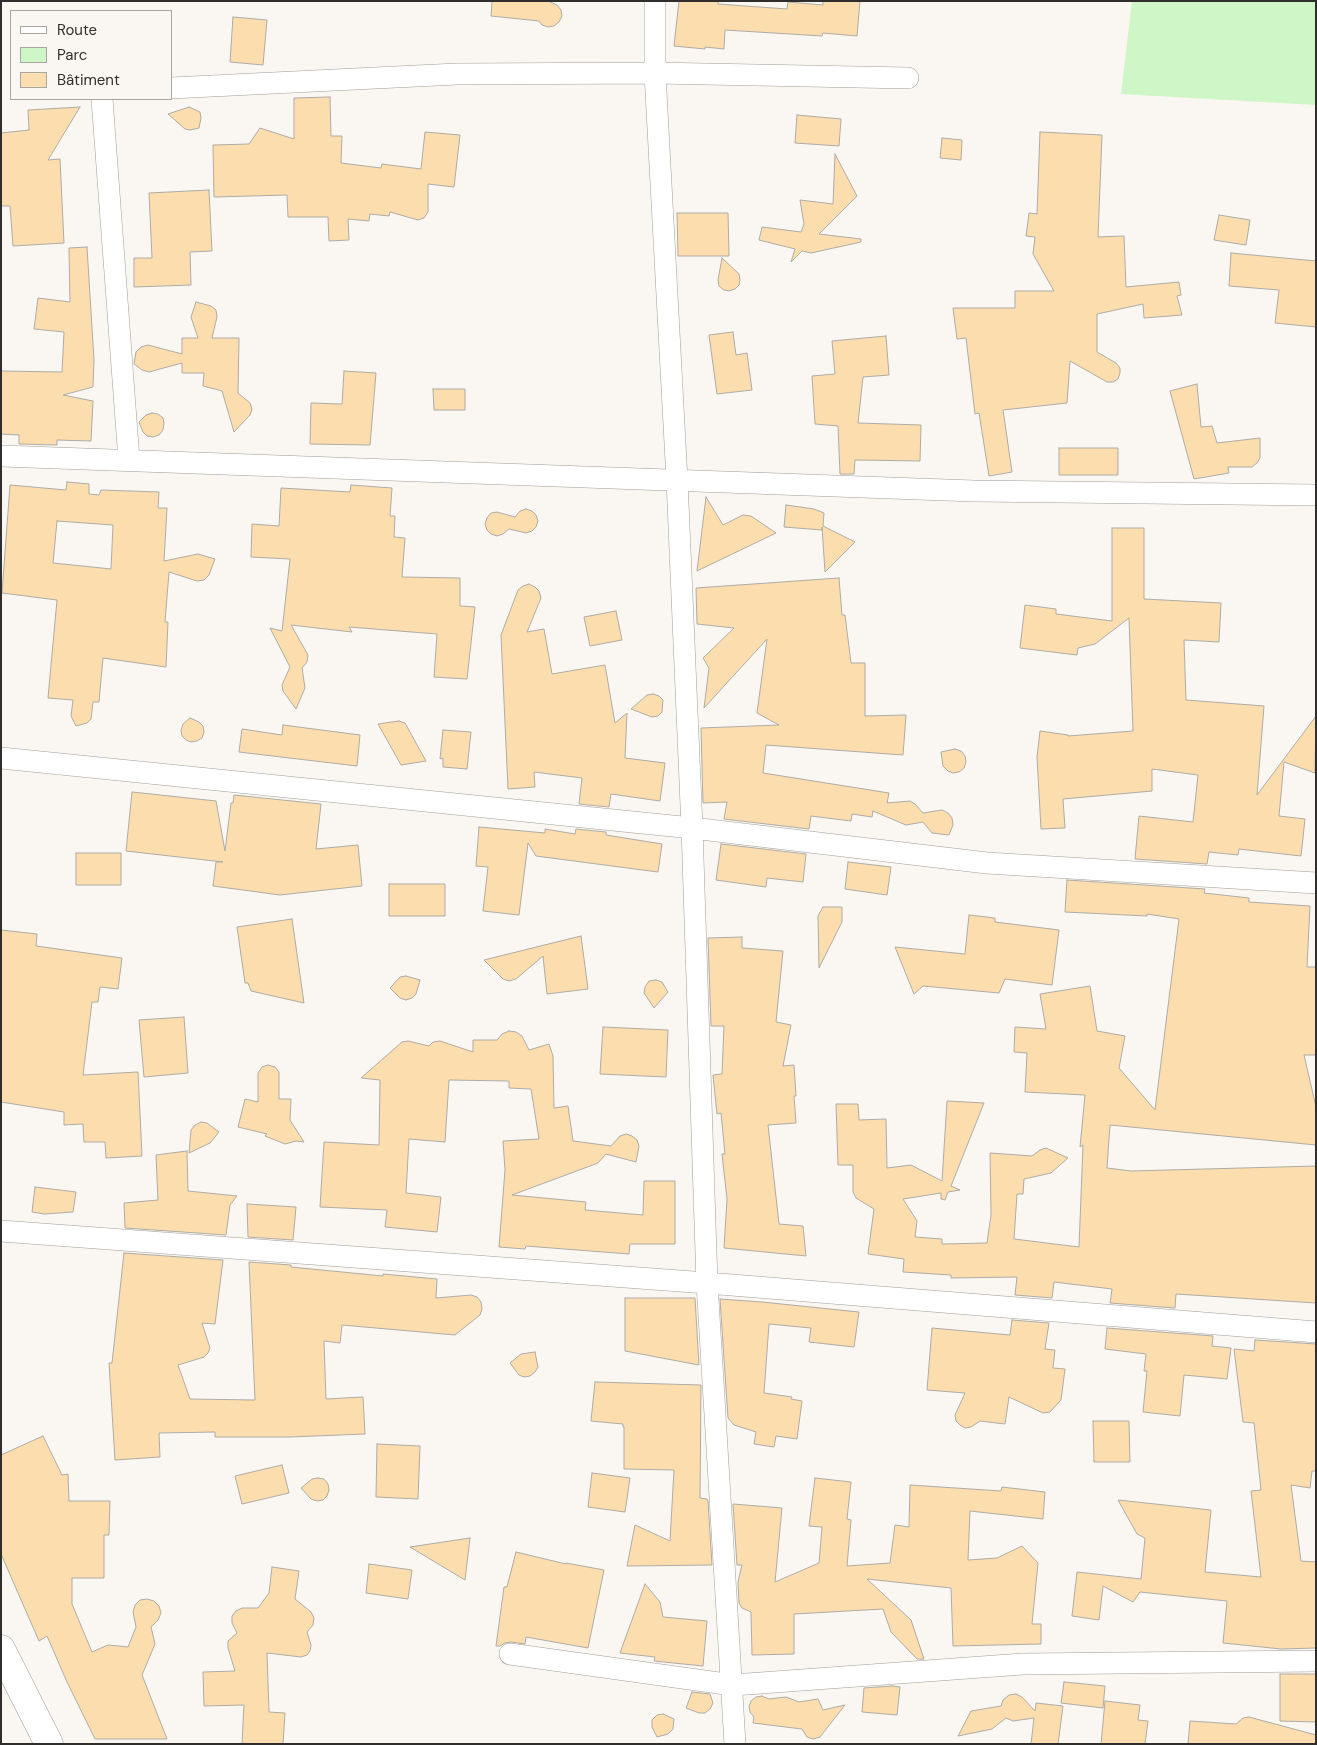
<!DOCTYPE html>
<meta charset="utf-8">
<style>
body{margin:0}
#map{position:relative;width:1317px;height:1745px;overflow:hidden;background:#faf6f1;font-family:"DM Sans",sans-serif}
canvas{display:block}
.frame{position:absolute;inset:0;border:2px solid #302e2c;pointer-events:none}
.legend{position:absolute;left:10px;top:10px;width:162px;height:90px;box-sizing:border-box;background:#faf6f1;border:1px solid #a9a6a2;margin:0;padding:6px 9px;list-style:none;font-size:15px;color:#302e2c}
.legend li{display:flex;align-items:center;gap:10px;height:25px}
.legend b{width:25px;border:1px solid #a9a6a2}
</style>
<div id="map">
<canvas width="1317" height="1745"></canvas>
<div class="frame"></div>
<ul class="legend">
<li><b style="height:6px;background:#fff"></b>Route</li>
<li><b style="height:14px;background:#cff6c7"></b>Parc</li>
<li><b style="height:14px;background:#fcdeae"></b>Bâtiment</li>
</ul>
</div>
<script>
const ctx = document.querySelector('canvas').getContext('2d');
ctx.lineJoin = 'round';
function fill(path, color) {
  ctx.fillStyle = color;
  ctx.fill(path, 'evenodd');
}
function toPath(rows) {
  const path = new Path2D();
  for (const r of rows) {
    path.moveTo(r[0], r[1]);
    for (let i = 2; i < r.length; i += 2) path.lineTo(r[i], r[i + 1]);
  }
  return path;
}
function stroke(path, color, width, dash) {
  ctx.strokeStyle = color;
  ctx.lineWidth = width;
  ctx.lineCap = dash ? 'butt' : 'round';
  ctx.setLineDash(dash || []);
  ctx.stroke(path);
}
fill(toPath([
 [1132,1,1316,1,1316,105,1121,94]
]), '#cff6c7');
const building = toPath([
 [492,1,548,1,557,5,561,10,562,16,559,22,554,26,548,27,542,25,539,21,491,16,492,1],
 [679,1,718,1,718,4,787,9,788,2,823,5,823,1,860,1,857,36,823,33,822,36,725,30,724,49,705,47,705,49,674,46,679,1],
 [233,17,267,20,263,65,230,62,233,17],
 [330,97,331,136,342,136,341,163,381,168,382,164,421,169,425,132,460,135,454,187,428,184,428,212,424,218,418,220,390,212,389,216,370,214,369,221,348,219,349,240,329,241,328,217,288,217,287,195,214,197,213,145,249,144,260,128,294,139,294,98,330,97],
 [80,107,48,160,60,159,64,243,13,246,10,206,1,206,1,133,29,130,28,110,80,107],
 [189,107,200,112,201,118,199,128,190,130,185,129,168,114,189,107],
 [797,115,841,119,839,146,795,143,797,115],
 [1040,132,1102,135,1098,237,1124,236,1126,287,1179,282,1181,295,1177,296,1182,315,1144,318,1143,304,1097,314,1097,352,1116,363,1120,368,1120,373,1118,379,1113,382,1107,382,1070,361,1067,403,1003,410,1012,472,989,476,979,413,975,414,966,338,957,339,953,308,1015,308,1015,291,1054,291,1033,254,1035,237,1026,236,1029,213,1037,214,1040,132],
 [942,138,962,140,961,160,940,158,942,138],
 [835,154,857,196,819,234,861,239,861,242,811,253,802,251,791,262,795,249,759,240,762,227,801,232,804,224,800,200,833,204,835,154],
 [209,190,212,251,190,252,191,285,134,287,134,258,152,258,149,193,209,190],
 [677,213,728,213,729,256,678,256,677,213],
 [1219,215,1250,220,1246,245,1214,240,1219,215],
 [87,247,94,360,93,387,63,395,93,401,91,441,57,440,57,445,19,444,19,435,1,434,1,371,62,372,64,332,34,329,38,298,70,302,69,248,87,247],
 [1231,253,1316,261,1316,327,1275,323,1279,290,1229,286,1231,253],
 [722,258,739,274,740,280,739,285,735,289,729,291,724,290,719,286,718,280,722,258],
 [196,302,211,306,216,310,217,317,212,338,239,338,238,393,250,403,252,409,250,415,234,432,222,391,203,386,204,373,182,373,182,363,149,372,142,370,134,364,136,352,141,347,148,345,182,354,182,338,198,338,191,317,196,302],
 [733,332,736,355,747,353,752,390,717,394,709,335,733,332],
 [886,336,889,375,863,377,858,423,921,425,920,461,855,460,854,474,840,474,838,426,815,424,812,376,835,374,832,341,886,336],
 [344,371,376,373,370,445,310,444,311,403,342,404,344,371],
 [1197,384,1201,427,1212,426,1217,443,1260,438,1260,458,1257,463,1252,467,1228,467,1229,473,1194,479,1170,391,1197,384],
 [433,389,465,389,465,410,434,410,433,389],
 [152,413,158,414,163,418,164,423,163,430,159,435,153,437,147,436,143,432,139,422,146,415,152,413],
 [1059,448,1118,448,1118,475,1059,475,1059,448],
 [67,482,89,484,89,494,99,495,101,490,159,492,158,508,167,508,164,561,198,554,215,559,209,575,204,580,197,581,169,572,165,622,168,622,166,667,103,658,99,702,93,702,91,719,87,723,76,726,71,716,73,700,48,698,57,600,2,593,10,485,66,490,67,482],
 [57,521,113,525,111,569,53,563,57,521],
 [351,485,392,488,390,516,395,516,394,537,405,538,402,577,460,578,460,606,475,607,467,679,434,677,437,634,349,627,352,632,291,625,308,655,307,662,302,668,305,688,296,709,283,691,282,685,290,667,270,628,282,631,290,559,251,557,252,524,279,526,281,488,350,492,351,485],
 [706,497,723,525,743,515,751,516,776,533,697,571,706,497],
 [786,505,814,509,824,513,823,526,855,542,825,572,822,527,822,530,784,527,786,505],
 [526,509,532,511,536,515,538,521,536,527,532,531,526,533,509,529,503,534,497,536,491,534,487,530,485,524,487,518,491,513,497,512,515,517,520,511,526,509],
 [1112,528,1144,528,1144,599,1221,603,1219,642,1184,640,1186,700,1264,706,1257,795,1316,716,1315,773,1284,762,1279,816,1305,819,1301,856,1239,849,1238,855,1209,852,1207,864,1135,859,1139,816,1193,822,1198,775,1152,769,1152,791,1063,799,1065,828,1041,829,1037,757,1040,731,1068,735,1068,736,1133,731,1129,618,1095,644,1078,648,1077,655,1020,648,1025,605,1056,609,1056,614,1112,621,1112,528],
 [839,578,842,615,845,615,851,663,865,663,865,716,906,715,903,755,766,745,763,773,889,793,887,803,910,801,915,804,923,813,942,810,948,813,952,818,953,825,949,835,932,833,923,822,906,825,873,811,872,817,852,814,851,821,811,816,809,829,724,819,727,802,703,803,701,728,779,725,757,713,767,639,704,708,709,668,703,658,734,628,697,624,696,588,839,578],
 [529,584,535,587,539,591,541,598,527,632,544,629,552,674,605,665,615,723,627,713,625,758,665,763,660,801,611,794,609,807,579,804,582,778,534,772,535,787,508,789,501,635,518,590,523,586,529,584],
 [616,611,622,640,590,646,584,617,616,611],
 [653,694,659,696,663,700,662,712,658,716,652,717,631,709,647,695,653,694],
 [190,718,199,722,203,726,204,732,202,738,197,741,191,742,186,740,182,736,181,730,183,724,190,718],
 [399,721,405,723,426,761,401,765,378,724,399,721],
 [283,725,360,735,357,766,239,752,242,729,282,735,283,725],
 [443,730,471,732,467,769,443,767,443,758,440,759,443,730],
 [955,749,961,751,965,756,966,762,964,768,959,772,953,773,948,771,943,766,941,752,955,749],
 [132,792,216,801,225,851,231,803,233,803,234,795,321,804,316,849,358,845,362,886,280,895,213,886,216,862,223,862,126,851,132,792],
 [479,827,545,833,545,829,575,834,576,829,606,832,606,835,662,844,658,872,536,856,528,843,519,915,483,911,488,867,476,866,479,827],
 [721,844,806,854,803,882,767,878,766,887,716,880,721,844],
 [76,853,121,853,121,885,76,885,76,853],
 [848,862,891,867,887,895,845,889,848,862],
 [1067,880,1205,889,1204,893,1249,898,1249,902,1310,906,1307,967,1316,967,1316,1055,1304,1055,1316,1107,1316,1145,1110,1125,1107,1168,1131,1171,1316,1166,1316,1303,1176,1294,1175,1308,1110,1303,1112,1289,1054,1282,1052,1298,1015,1295,1017,1277,951,1278,951,1275,903,1272,904,1259,868,1254,874,1209,856,1198,853,1192,853,1165,838,1165,836,1104,858,1104,859,1120,886,1119,887,1168,911,1165,942,1181,947,1101,984,1103,951,1186,960,1190,948,1192,945,1200,941,1199,941,1193,903,1199,917,1221,915,1237,942,1239,942,1244,987,1243,991,1215,990,1153,1032,1156,1040,1150,1046,1148,1068,1158,1051,1173,1024,1179,1023,1194,1017,1194,1014,1239,1079,1247,1083,1145,1080,1147,1085,1095,1025,1092,1027,1053,1014,1052,1015,1027,1046,1029,1040,994,1090,986,1097,1031,1125,1036,1119,1068,1155,1110,1179,919,1147,914,1147,916,1065,912,1067,880],
 [389,884,445,884,445,916,389,916,389,884],
 [823,907,842,907,842,922,819,968,818,916,823,907],
 [969,915,995,918,995,922,1059,930,1052,985,1005,979,999,993,923,986,914,994,895,947,965,954,969,915],
 [292,919,304,1003,251,991,248,983,245,983,237,927,292,919],
 [1,930,37,934,36,946,122,958,118,989,100,987,98,1002,92,1002,83,1075,138,1072,142,1156,106,1158,105,1142,84,1142,83,1124,64,1125,64,1112,1,1102,1,930],
 [581,936,588,989,547,994,543,956,516,979,509,981,503,979,484,960,581,936],
 [742,937,742,948,783,951,776,1022,791,1025,783,1066,794,1065,796,1096,794,1096,796,1123,768,1125,779,1224,803,1226,806,1256,724,1248,727,1199,722,1154,725,1154,721,1113,717,1114,713,1075,722,1074,724,1026,711,1026,708,938,742,937],
 [406,976,420,980,416,994,412,998,406,1000,400,998,390,988,400,977,406,976],
 [656,980,662,982,668,992,654,1008,644,993,645,987,649,981,656,980],
 [184,1017,188,1073,144,1077,139,1020,184,1017],
 [603,1027,668,1030,666,1077,600,1074,603,1027],
 [509,1031,516,1032,522,1036,529,1050,549,1044,553,1056,554,1108,568,1106,573,1141,611,1146,620,1136,626,1134,632,1136,637,1140,639,1146,636,1162,606,1154,598,1163,512,1195,586,1202,585,1210,643,1215,644,1181,675,1181,675,1244,630,1244,629,1254,526,1246,525,1249,499,1247,505,1170,503,1141,539,1139,531,1089,509,1088,509,1081,449,1080,445,1142,409,1139,406,1193,441,1197,437,1232,385,1227,387,1210,320,1207,324,1142,379,1145,380,1080,361,1078,402,1042,408,1041,429,1046,433,1042,440,1041,473,1052,473,1040,497,1040,502,1034,509,1031],
 [268,1065,275,1067,279,1072,279,1099,291,1099,290,1120,304,1142,296,1141,285,1144,265,1136,267,1134,238,1127,245,1099,258,1102,258,1073,262,1067,268,1065],
 [201,1122,207,1123,219,1132,210,1143,189,1153,191,1130,195,1125,201,1122],
 [187,1151,188,1191,237,1196,230,1205,226,1235,125,1228,124,1203,158,1200,156,1155,187,1151],
 [35,1187,76,1192,73,1212,44,1214,32,1212,35,1187],
 [247,1204,296,1207,293,1240,248,1237,247,1204],
 [124,1253,223,1260,215,1324,202,1323,210,1348,208,1353,204,1357,178,1365,190,1399,255,1400,249,1262,291,1265,291,1267,383,1276,383,1274,437,1279,436,1298,471,1295,477,1297,481,1302,482,1309,480,1315,455,1335,342,1325,340,1343,324,1341,326,1399,363,1397,365,1434,290,1437,215,1437,215,1432,159,1433,160,1457,115,1460,109,1363,112,1363,124,1253],
 [625,1298,695,1298,699,1365,625,1351,625,1298],
 [720,1299,762,1302,859,1312,854,1347,809,1342,811,1328,769,1324,764,1393,792,1397,791,1399,802,1401,797,1439,776,1436,774,1447,754,1444,756,1432,734,1425,728,1418,720,1299],
 [1012,1320,1049,1323,1045,1349,1055,1350,1053,1368,1065,1369,1061,1400,1050,1412,1043,1413,1009,1397,1005,1424,980,1421,971,1427,965,1428,960,1425,956,1421,955,1415,965,1393,927,1390,932,1328,1010,1335,1012,1320],
 [1107,1328,1213,1336,1212,1346,1231,1348,1227,1379,1184,1375,1180,1416,1143,1412,1147,1371,1144,1371,1146,1354,1105,1349,1107,1328],
 [1255,1340,1316,1344,1316,1471,1312,1471,1310,1488,1291,1485,1301,1561,1316,1562,1316,1648,1281,1649,1223,1643,1227,1601,1140,1592,1133,1602,1103,1586,1099,1620,1072,1616,1077,1572,1141,1579,1145,1538,1137,1534,1118,1500,1211,1510,1205,1572,1261,1577,1251,1491,1261,1490,1254,1423,1243,1422,1234,1349,1254,1351,1255,1340],
 [535,1352,538,1367,535,1372,530,1376,524,1377,519,1375,510,1363,521,1354,535,1352],
 [595,1382,701,1385,700,1498,707,1499,708,1501,712,1565,627,1566,635,1525,670,1541,674,1470,624,1469,624,1427,623,1427,623,1424,591,1421,595,1382],
 [1093,1421,1129,1421,1130,1462,1094,1462,1093,1421],
 [43,1436,62,1475,68,1474,69,1501,110,1501,109,1535,104,1535,104,1578,72,1578,72,1604,92,1652,108,1645,128,1647,136,1627,133,1612,135,1605,140,1600,147,1599,154,1601,159,1606,161,1613,158,1620,151,1627,155,1644,142,1675,167,1739,95,1739,67,1682,47,1636,39,1641,1,1554,1,1455,43,1436],
 [377,1444,420,1446,418,1499,376,1497,377,1444],
 [282,1465,289,1493,242,1504,235,1476,282,1465],
 [592,1473,630,1478,625,1512,588,1507,592,1473],
 [318,1478,324,1479,328,1484,329,1490,327,1496,323,1500,317,1501,311,1499,301,1488,312,1479,318,1478],
 [815,1478,851,1482,847,1519,851,1520,847,1566,890,1563,895,1525,909,1527,910,1485,1001,1491,1002,1487,1045,1492,1043,1519,970,1511,968,1560,997,1558,1022,1546,1038,1563,1032,1624,1041,1624,1041,1644,953,1646,951,1588,867,1579,911,1620,924,1659,917,1659,891,1632,883,1609,794,1614,794,1654,752,1655,751,1612,742,1608,739,1603,738,1582,742,1565,737,1565,733,1504,782,1508,775,1582,819,1563,822,1527,809,1526,815,1478],
 [470,1538,465,1580,410,1547,470,1538],
 [516,1552,566,1564,566,1563,604,1570,588,1648,526,1637,525,1644,511,1642,505,1643,500,1646,496,1646,504,1587,507,1587,516,1552],
 [369,1564,412,1570,408,1599,366,1593,369,1564],
 [272,1567,299,1571,295,1599,311,1612,314,1618,313,1625,307,1632,311,1645,310,1651,307,1655,301,1657,267,1653,269,1712,285,1713,283,1744,242,1744,244,1705,204,1706,203,1672,235,1671,228,1648,228,1641,237,1633,232,1623,232,1616,236,1611,242,1608,258,1608,269,1593,272,1567],
 [645,1584,660,1602,663,1617,707,1621,703,1666,654,1661,655,1657,620,1653,645,1584],
 [1280,1674,1316,1674,1316,1722,1280,1721,1280,1674],
 [1064,1682,1105,1686,1103,1708,1061,1703,1064,1682],
 [892,1686,900,1687,897,1715,862,1712,864,1688,892,1686],
 [692,1692,710,1694,713,1703,710,1709,705,1713,699,1713,686,1708,692,1692],
 [1016,1694,1022,1697,1035,1711,1036,1703,1063,1706,1058,1744,1031,1744,1034,1718,1013,1721,1006,1718,992,1729,958,1736,971,1711,1001,1706,1003,1700,1009,1695,1016,1694],
 [762,1696,769,1699,786,1697,799,1702,818,1699,823,1710,845,1705,820,1737,813,1739,807,1737,802,1729,753,1723,754,1717,750,1712,749,1706,751,1701,756,1697,762,1696],
 [1105,1701,1140,1705,1138,1720,1148,1721,1145,1744,1101,1744,1105,1701],
 [663,1714,674,1719,673,1729,668,1734,657,1737,652,1727,652,1720,657,1715,663,1714],
 [1249,1717,1316,1735,1316,1744,1188,1744,1190,1721,1236,1724,1243,1718,1249,1717]
]);
fill(building, '#fcdeae');
stroke(building, '#aeaba5', 1);
const minor = toPath([
 [655,1,655,73,677,480,692,828,707,1283,735,1744],
 [171,88,457,74,655,73,908,78],
 [102,99,129,460],
 [1,456,974,491,1316,495],
 [1,758,692,828,987,863,1316,883],
 [1,1231,707,1283,1316,1332],
 [510,1654,733,1685,1023,1664,1316,1661]
]);
const trunk = toPath([
 [1,1649,49,1744]
]);
stroke(minor, '#a19e99', 22);
stroke(trunk, '#a19e99', 29);
stroke(minor, '#fff', 21);
stroke(trunk, '#fff', 28);
</script>
